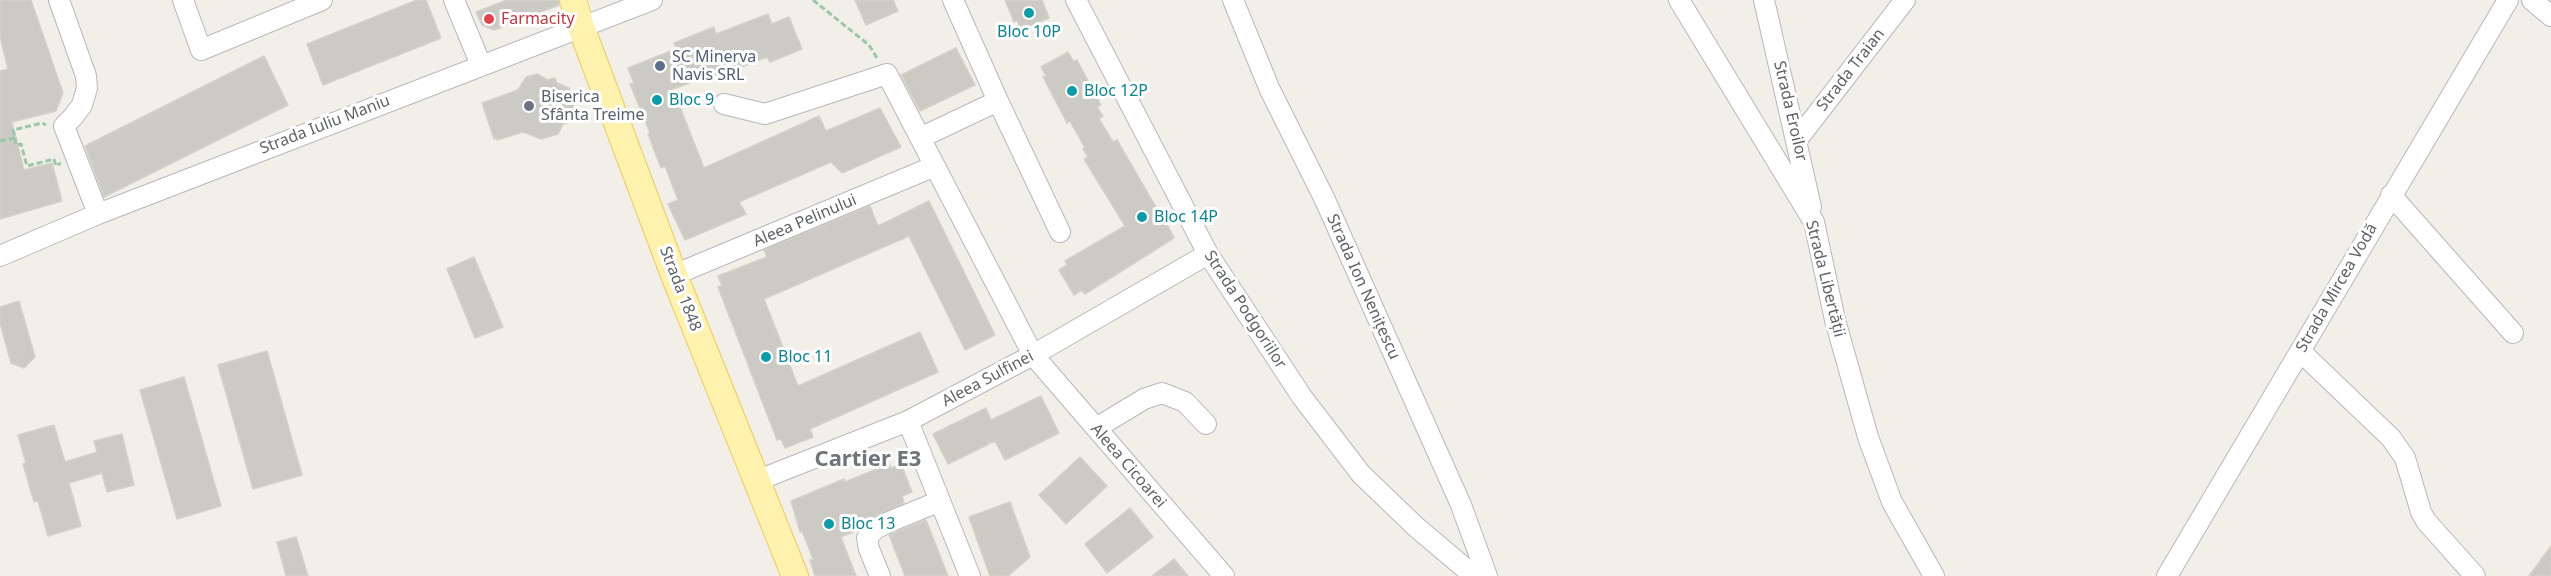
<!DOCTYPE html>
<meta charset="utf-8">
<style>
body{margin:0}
canvas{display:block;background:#f1efe8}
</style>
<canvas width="2551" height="576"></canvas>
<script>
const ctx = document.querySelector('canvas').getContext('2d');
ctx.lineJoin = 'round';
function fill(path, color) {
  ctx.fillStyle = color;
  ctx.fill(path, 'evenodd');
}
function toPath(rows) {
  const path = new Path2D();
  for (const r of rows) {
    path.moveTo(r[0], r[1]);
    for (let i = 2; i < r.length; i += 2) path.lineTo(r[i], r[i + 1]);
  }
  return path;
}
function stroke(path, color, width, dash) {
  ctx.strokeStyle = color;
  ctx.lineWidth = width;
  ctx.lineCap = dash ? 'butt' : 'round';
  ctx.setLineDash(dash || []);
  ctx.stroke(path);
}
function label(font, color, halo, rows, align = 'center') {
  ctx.font = font + ' "Noto Sans",sans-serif';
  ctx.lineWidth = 6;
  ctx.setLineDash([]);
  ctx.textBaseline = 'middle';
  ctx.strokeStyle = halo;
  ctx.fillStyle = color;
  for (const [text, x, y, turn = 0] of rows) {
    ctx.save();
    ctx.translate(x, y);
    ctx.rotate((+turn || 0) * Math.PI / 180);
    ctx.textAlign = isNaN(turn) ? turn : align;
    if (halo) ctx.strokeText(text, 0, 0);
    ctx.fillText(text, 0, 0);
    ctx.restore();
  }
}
const building = toPath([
 [0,0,31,0,63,93,56,111,12,122,24,170,52,163,62,201,0,219,0,71,8,69,0,37,0,0],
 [417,0,426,0,441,38,323,85,307,44,417,0],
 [507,0,558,0,559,5,494,30,482,25,476,12,507,0],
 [855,0,893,0,898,11,866,25,855,0],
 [1005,0,1042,0,1049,18,1021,30,1017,20,1014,22,1005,0],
 [768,14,772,24,789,17,802,49,770,62,767,57,710,79,709,76,673,89,704,168,819,116,826,131,880,108,901,147,842,173,831,162,739,202,746,214,685,240,668,204,678,200,665,166,661,168,648,134,650,133,630,84,634,83,628,68,676,49,674,43,714,27,716,34,768,14],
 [956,48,975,85,920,111,901,75,956,48],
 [1068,52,1073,61,1077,60,1101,105,1097,107,1103,116,1099,119,1113,142,1117,140,1157,209,1159,208,1174,238,1085,294,1082,290,1074,295,1059,270,1067,265,1065,261,1125,226,1084,159,1088,157,1083,149,1085,148,1070,121,1067,123,1043,77,1046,76,1041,67,1068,52],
 [264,56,288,105,104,197,85,146,264,56],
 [537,74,548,80,555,78,557,83,569,88,575,102,567,123,563,124,558,134,541,139,523,132,497,140,497,138,494,139,482,103,518,90,526,77,537,74],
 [929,201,995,335,965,350,909,236,764,299,798,386,920,332,938,372,810,429,813,437,785,448,781,439,777,440,718,287,722,286,718,276,767,257,764,250,870,206,878,226,929,201],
 [474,257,503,327,475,338,447,269,474,257],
 [19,301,35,357,24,368,11,363,0,323,0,307,19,301],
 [267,351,302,475,253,489,218,365,267,351],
 [184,377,221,506,177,519,140,390,184,377],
 [1041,396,1059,433,1005,460,995,441,991,443,988,440,989,444,948,464,933,434,986,408,991,420,1041,396],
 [54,425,65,462,97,452,94,441,122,434,134,485,107,492,102,473,69,483,81,526,48,536,38,501,34,502,23,464,26,463,18,435,54,425],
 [1080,457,1107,486,1066,524,1039,495,1080,457],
 [889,464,891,468,901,464,912,492,902,496,904,503,870,518,858,530,841,537,856,576,815,576,810,560,813,559,802,531,800,532,791,501,844,479,845,482,889,464],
 [1010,502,1030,557,1008,576,990,576,969,517,1010,502],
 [1130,508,1153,537,1107,573,1085,544,1130,508],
 [926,520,948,576,905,576,889,535,926,520],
 [296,537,308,576,286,576,277,542,296,537],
 [2551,546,2551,576,2529,576,2551,546],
 [1174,559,1188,576,1152,576,1174,559]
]);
fill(building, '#cccac5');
stroke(building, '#d6d1c6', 1.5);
const minor = toPath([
 [59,0,86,76,87,88,82,105,73,117,64,126,98,214],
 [183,0,201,50,322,0],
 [454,0,481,65],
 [953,0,998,101,1060,232],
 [1076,0,1208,254,1302,397,1361,474,1415,526,1474,576],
 [1233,0,1270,90,1325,200,1461,505,1487,576],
 [1679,0,1814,222,1835,320,1868,437,1892,502,1934,576],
 [1764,0,1811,207],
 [2532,0,2551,16],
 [724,104,765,114,887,74,1033,355,1224,576],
 [922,137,998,101],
 [1797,140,1905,0],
 [2391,195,2513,333],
 [0,256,98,214,652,0],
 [674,275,935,166],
 [2300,351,2391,438,2405,458,2421,512,2426,521,2475,576],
 [908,421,970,576],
 [1096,428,1144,399,1162,393,1185,402,1206,424],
 [756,481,908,421,1033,355,1208,254],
 [880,576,869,549,867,538,875,529,889,522,940,501],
 [2167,576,2508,0]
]);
const major = toPath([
 [573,0,581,27,674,275,795,576]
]);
stroke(minor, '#b5b8bc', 22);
stroke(major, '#f2c960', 28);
stroke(toPath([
 [813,0,869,45,877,58],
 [15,138,16,145,21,144,27,166,54,159,56,166,61,163],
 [0,141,15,138,13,130,42,123,46,125]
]), '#9cc7a9', 3, [6, 3]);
stroke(minor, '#fff', 20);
stroke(major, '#fff2af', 26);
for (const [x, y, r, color] of [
 [1029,13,6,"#0f9aa8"],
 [489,19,6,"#e0444e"],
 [660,66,6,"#5c6f8a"],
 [1072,91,6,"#0f9aa8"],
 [657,100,6,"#0f9aa8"],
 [529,106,6,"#6b7280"],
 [1142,217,6,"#0f9aa8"],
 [766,357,6,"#0f9aa8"],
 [829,524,6,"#0f9aa8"]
]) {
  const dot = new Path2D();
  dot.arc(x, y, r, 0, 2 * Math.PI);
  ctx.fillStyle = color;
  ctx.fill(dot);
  stroke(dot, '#fff', 2);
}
label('16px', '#be3a42', '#fff', [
 ["Farmacity",501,19]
], 'left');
label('16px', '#0d838f', '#fff', [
 ["Bloc 10P",1029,32,"center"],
 ["Bloc 12P",1084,91],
 ["Bloc 9",669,100],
 ["Bloc 14P",1154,217],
 ["Bloc 11",778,357],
 ["Bloc 13",841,524]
], 'left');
label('16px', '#4e5e75', '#fff', [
 ["SC Minerva",672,57],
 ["Navis SRL",672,75]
], 'left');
label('16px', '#5f6368', '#fff', [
 ["Strada Traian",1851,70,-52],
 ["Strada Eroilor",1790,111,77],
 ["Strada Iuliu Maniu",325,125,-21],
 ["Aleea Pelinului",805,221,-23],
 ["Strada Libertății",1825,279,76],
 ["Strada Ion Nenițescu",1363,287,66],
 ["Strada Mircea Vodă",2337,288,-60],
 ["Strada 1848",680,289,69],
 ["Strada Podgoriilor",1245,310,57],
 ["Aleea Sulfinei",988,379,-28],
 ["Aleea Cicoarei",1128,466,49]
]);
label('16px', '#5b616d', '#fff', [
 ["Biserica",541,97],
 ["Sfânta Treime",541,115]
], 'left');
label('bold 22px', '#70757a', '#fff', [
 ["Cartier E3",868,460]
]);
</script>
